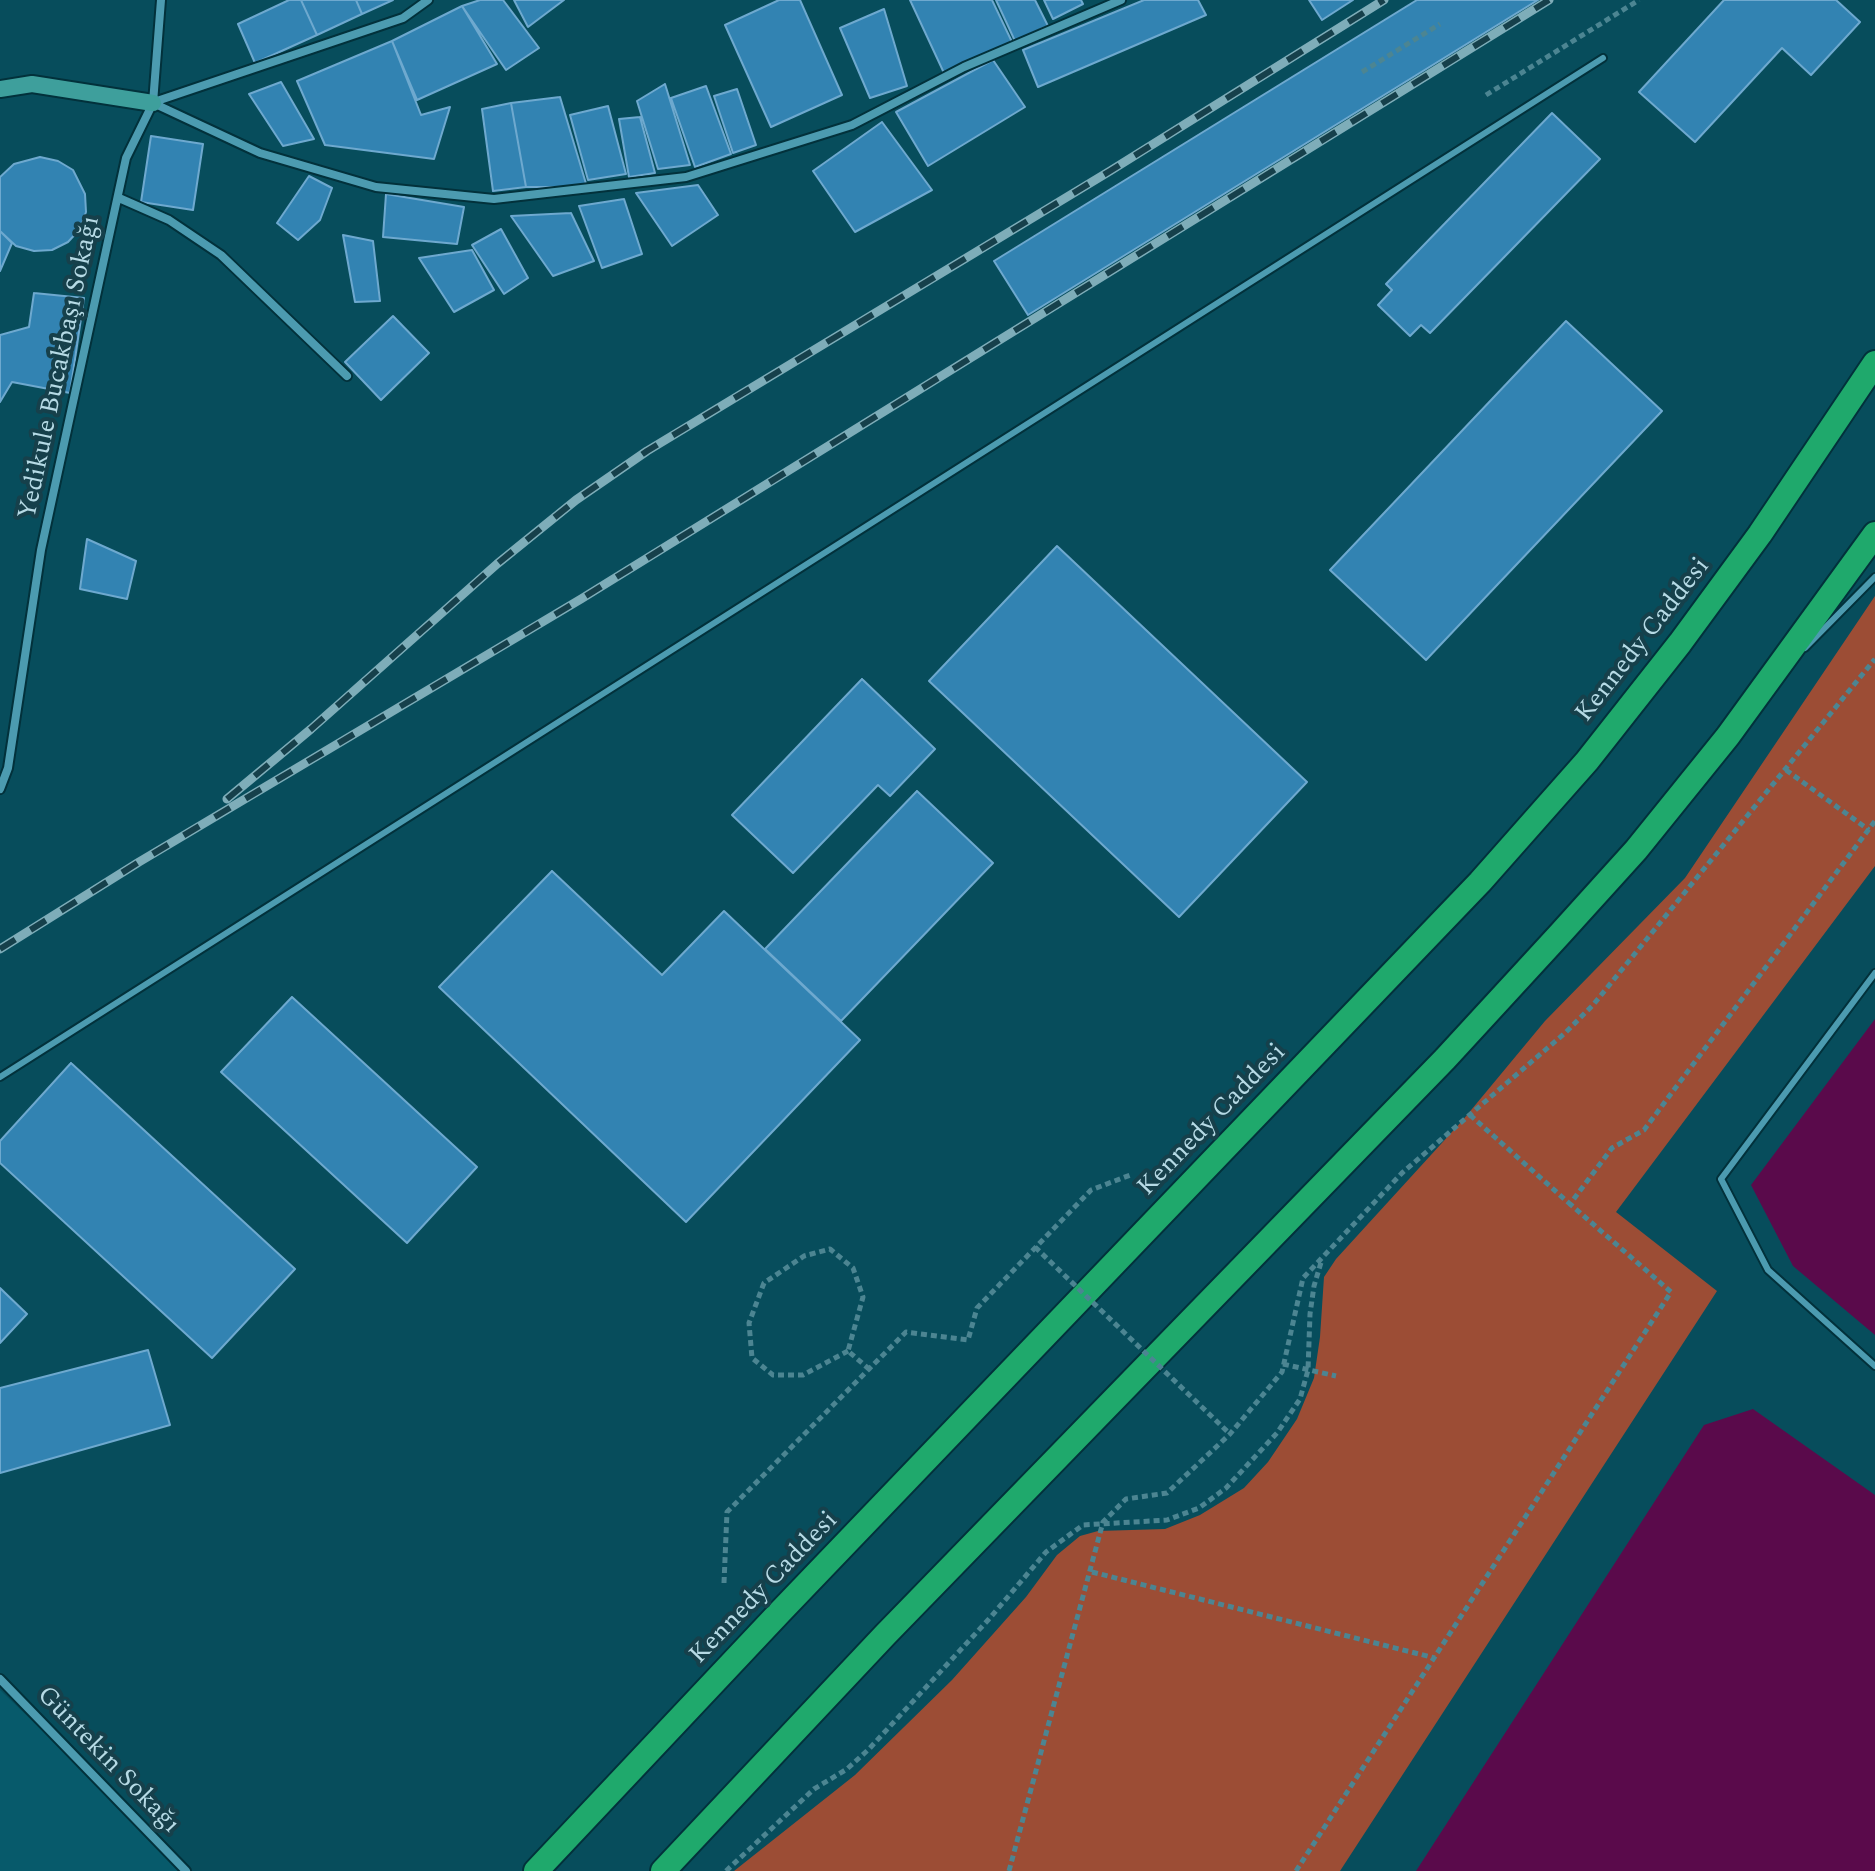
<!DOCTYPE html>
<meta charset="utf-8">
<style>
body{margin:0}
canvas{display:block;background:#074d5c}
</style>
<canvas width="1875" height="1871"></canvas>
<script>
const ctx = document.querySelector('canvas').getContext('2d');
ctx.lineJoin = 'round';
function fill(path, color) {
  ctx.fillStyle = color;
  ctx.fill(path, 'evenodd');
}
function toPath(rows) {
  const path = new Path2D();
  for (const r of rows) {
    path.moveTo(r[0], r[1]);
    for (let i = 2; i < r.length; i += 2) path.lineTo(r[i], r[i + 1]);
  }
  return path;
}
function stroke(path, color, width, dash) {
  ctx.strokeStyle = color;
  ctx.lineWidth = width;
  ctx.lineCap = dash ? 'butt' : 'round';
  ctx.setLineDash(dash || []);
  ctx.stroke(path);
}
function label(font, color, halo, rows, align = 'center') {
  ctx.font = font + ' Spectral,serif';
  ctx.lineWidth = 8;
  ctx.setLineDash([]);
  ctx.textBaseline = 'middle';
  ctx.strokeStyle = halo;
  ctx.fillStyle = color;
  for (const [text, x, y, turn = 0] of rows) {
    ctx.save();
    ctx.translate(x, y);
    ctx.rotate((+turn || 0) * Math.PI / 180);
    ctx.textAlign = isNaN(turn) ? turn : align;
    if (halo) ctx.strokeText(text, 0, 0);
    ctx.fillText(text, 0, 0);
    ctx.restore();
  }
}
fill(toPath([
 [0,1690,189,1871,0,1871]
]), '#075a6b');
fill(toPath([
 [1875,596,1875,866,1616,1212,1717,1291,1340,1871,734,1871,855,1775,952,1680,1026,1597,1057,1555,1080,1536,1098,1531,1165,1529,1200,1515,1244,1488,1268,1462,1297,1419,1314,1378,1320,1337,1324,1277,1336,1259,1462,1121,1545,1021,1685,878]
]), '#9c4d35');
fill(toPath([
 [1875,1019,1875,1335,1793,1266,1751,1185],
 [1753,1409,1875,1495,1875,1871,1416,1871,1704,1425]
]), '#5a0a4b');
const building = toPath([
 [289,0,301,0,317,35,255,63,238,24,289,0],
 [301,0,356,0,362,14,317,35,301,0],
 [356,0,393,0,362,14,356,0],
 [480,0,503,0,539,48,506,70,462,6,480,0],
 [514,0,564,0,528,27,514,0],
 [779,0,800,0,842,95,771,127,725,25,779,0],
 [910,0,992,0,1012,42,944,73,910,0],
 [996,0,1035,0,1048,26,1015,41,996,0],
 [1044,0,1081,0,1083,4,1053,19,1044,0],
 [1144,0,1198,0,1206,15,1038,87,1023,50,1144,0],
 [1309,0,1353,0,1322,20,1309,0],
 [1417,0,1538,0,1028,315,994,261,1417,0],
 [1724,0,1836,0,1860,22,1811,75,1782,48,1695,142,1639,92,1724,0],
 [462,6,497,64,417,100,392,41,462,6],
 [884,9,907,86,870,98,840,28,884,9],
 [392,41,421,115,450,107,434,159,325,145,297,81,392,41],
 [993,60,1025,107,928,166,896,112,993,60],
 [281,82,314,139,283,146,249,94,281,82],
 [665,84,690,165,658,169,637,101,665,84],
 [706,86,731,154,695,167,671,98,706,86],
 [737,89,756,145,733,153,714,96,737,89],
 [560,97,587,187,526,187,511,103,560,97],
 [511,103,526,187,493,191,482,109,511,103],
 [608,106,626,174,588,180,570,115,608,106],
 [1552,113,1600,159,1430,333,1421,325,1410,336,1378,305,1392,290,1386,284,1552,113],
 [640,117,655,173,629,177,619,119,640,117],
 [882,122,932,190,855,232,813,171,882,122],
 [151,136,203,144,193,210,141,202,151,136],
 [40,157,58,161,73,170,85,194,86,212,80,229,68,242,52,250,34,251,16,246,0,231,0,177,14,164,40,157],
 [309,176,332,188,320,220,298,240,277,223,309,176],
 [698,185,718,215,672,246,636,193,698,185],
 [386,194,464,207,457,244,383,237,386,194],
 [624,199,642,254,602,268,579,206,624,199],
 [571,213,594,261,553,276,511,216,571,213],
 [501,229,528,278,504,294,472,245,501,229],
 [0,231,12,243,0,271,0,231],
 [343,235,373,241,380,301,355,302,343,235],
 [472,250,494,290,454,312,419,258,472,250],
 [34,293,84,298,70,393,12,382,0,402,0,335,29,327,34,293],
 [393,316,429,353,381,400,345,362,393,316],
 [1566,321,1662,411,1426,660,1330,570,1566,321],
 [87,539,136,561,127,599,80,589,87,539],
 [1057,546,1307,782,1179,917,929,681,1057,546],
 [862,679,935,749,890,796,878,785,793,873,732,815,862,679],
 [917,791,993,863,841,1021,765,949,917,791],
 [552,871,662,975,724,911,860,1040,686,1222,439,987,552,871],
 [292,997,477,1167,407,1243,221,1072,292,997],
 [71,1063,295,1269,212,1358,0,1163,0,1141,71,1063],
 [0,1288,27,1314,0,1343,0,1288],
 [148,1350,170,1425,0,1473,0,1388,148,1350]
]);
fill(building, '#3283b2');
stroke(building, '#6ea9cf', 2);
const lane = toPath([
 [1805,648,1875,577],
 [1875,973,1721,1179,1768,1270,1875,1366],
 [0,1077,1603,58]
]);
const street = toPath([
 [154,102,403,18,428,0],
 [153,103,260,153,376,187,494,199,686,177,852,125,964,67,1121,0],
 [119,198,169,220,221,255,347,376],
 [0,789,8,768,41,550,126,158,153,103,161,0],
 [0,1679,186,1871]
]);
const secondary = toPath([
 [0,89,32,84,153,103]
]);
const highway = toPath([
 [536,1871,780,1612,1480,882,1587,761,1680,643,1760,534,1875,363],
 [663,1871,885,1635,1445,1059,1560,934,1636,850,1728,736,1875,534]
]);
stroke(lane, '#02313b', 10);
stroke(street, '#02313b', 12);
stroke(secondary, '#02313b', 20);
stroke(highway, '#02313b', 28);
stroke(toPath([
 [1362,72,1440,24],
 [1486,95,1639,0],
 [1786,770,1869,830],
 [1470,1115,1570,1204],
 [848,1351,803,1375,773,1375,752,1358,749,1323,764,1283,804,1256,830,1249,853,1268,863,1297,848,1351,869,1369],
 [1283,1364,1336,1376],
 [1092,1572,1435,1658],
 [724,1583,727,1512,869,1369,906,1332,968,1340,977,1308,1091,1190,1133,1174],
 [726,1871,814,1789,847,1769,869,1749,989,1619,1046,1552,1083,1525,1167,1520,1199,1508,1226,1488,1277,1433,1300,1399,1308,1370,1310,1314,1314,1286,1322,1259],
 [1009,1871,1103,1522,1126,1499,1167,1493,1230,1434,1282,1372,1303,1278,1402,1173,1565,1033,1593,1005,1875,659],
 [1296,1871,1671,1292,1570,1204,1612,1148,1644,1130,1875,821]
]), '#4c8592', 5, [6, 4]);
stroke(lane, '#4c9bb0', 6);
stroke(street, '#4c9bb0', 8);
stroke(secondary, '#3e9f9c', 16);
stroke(highway, '#1fa96c', 24);
const rail = toPath([
 [227,799,311,729,497,564,576,500,647,451,1110,171,1384,0],
 [0,949,139,862,581,599,1549,0]
]);
stroke(rail, '#7eadb9', 9);
stroke(rail, '#16404b', 6, [18]);
stroke(toPath([
 [1035,1247,1230,1434]
]), '#4c8592', 5, [6, 4]);
label('26px', '#b6dae5', '#16404b', [
 ["Yedikule Bucakbaşı Sokağı",61,368,-78],
 ["Kennedy Caddesi",1644,641,-52],
 ["Kennedy Caddesi",1213,1121,-46],
 ["Kennedy Caddesi",765,1589,-46],
 ["Güntekin Sokağı",107,1761,46]
]);
</script>
